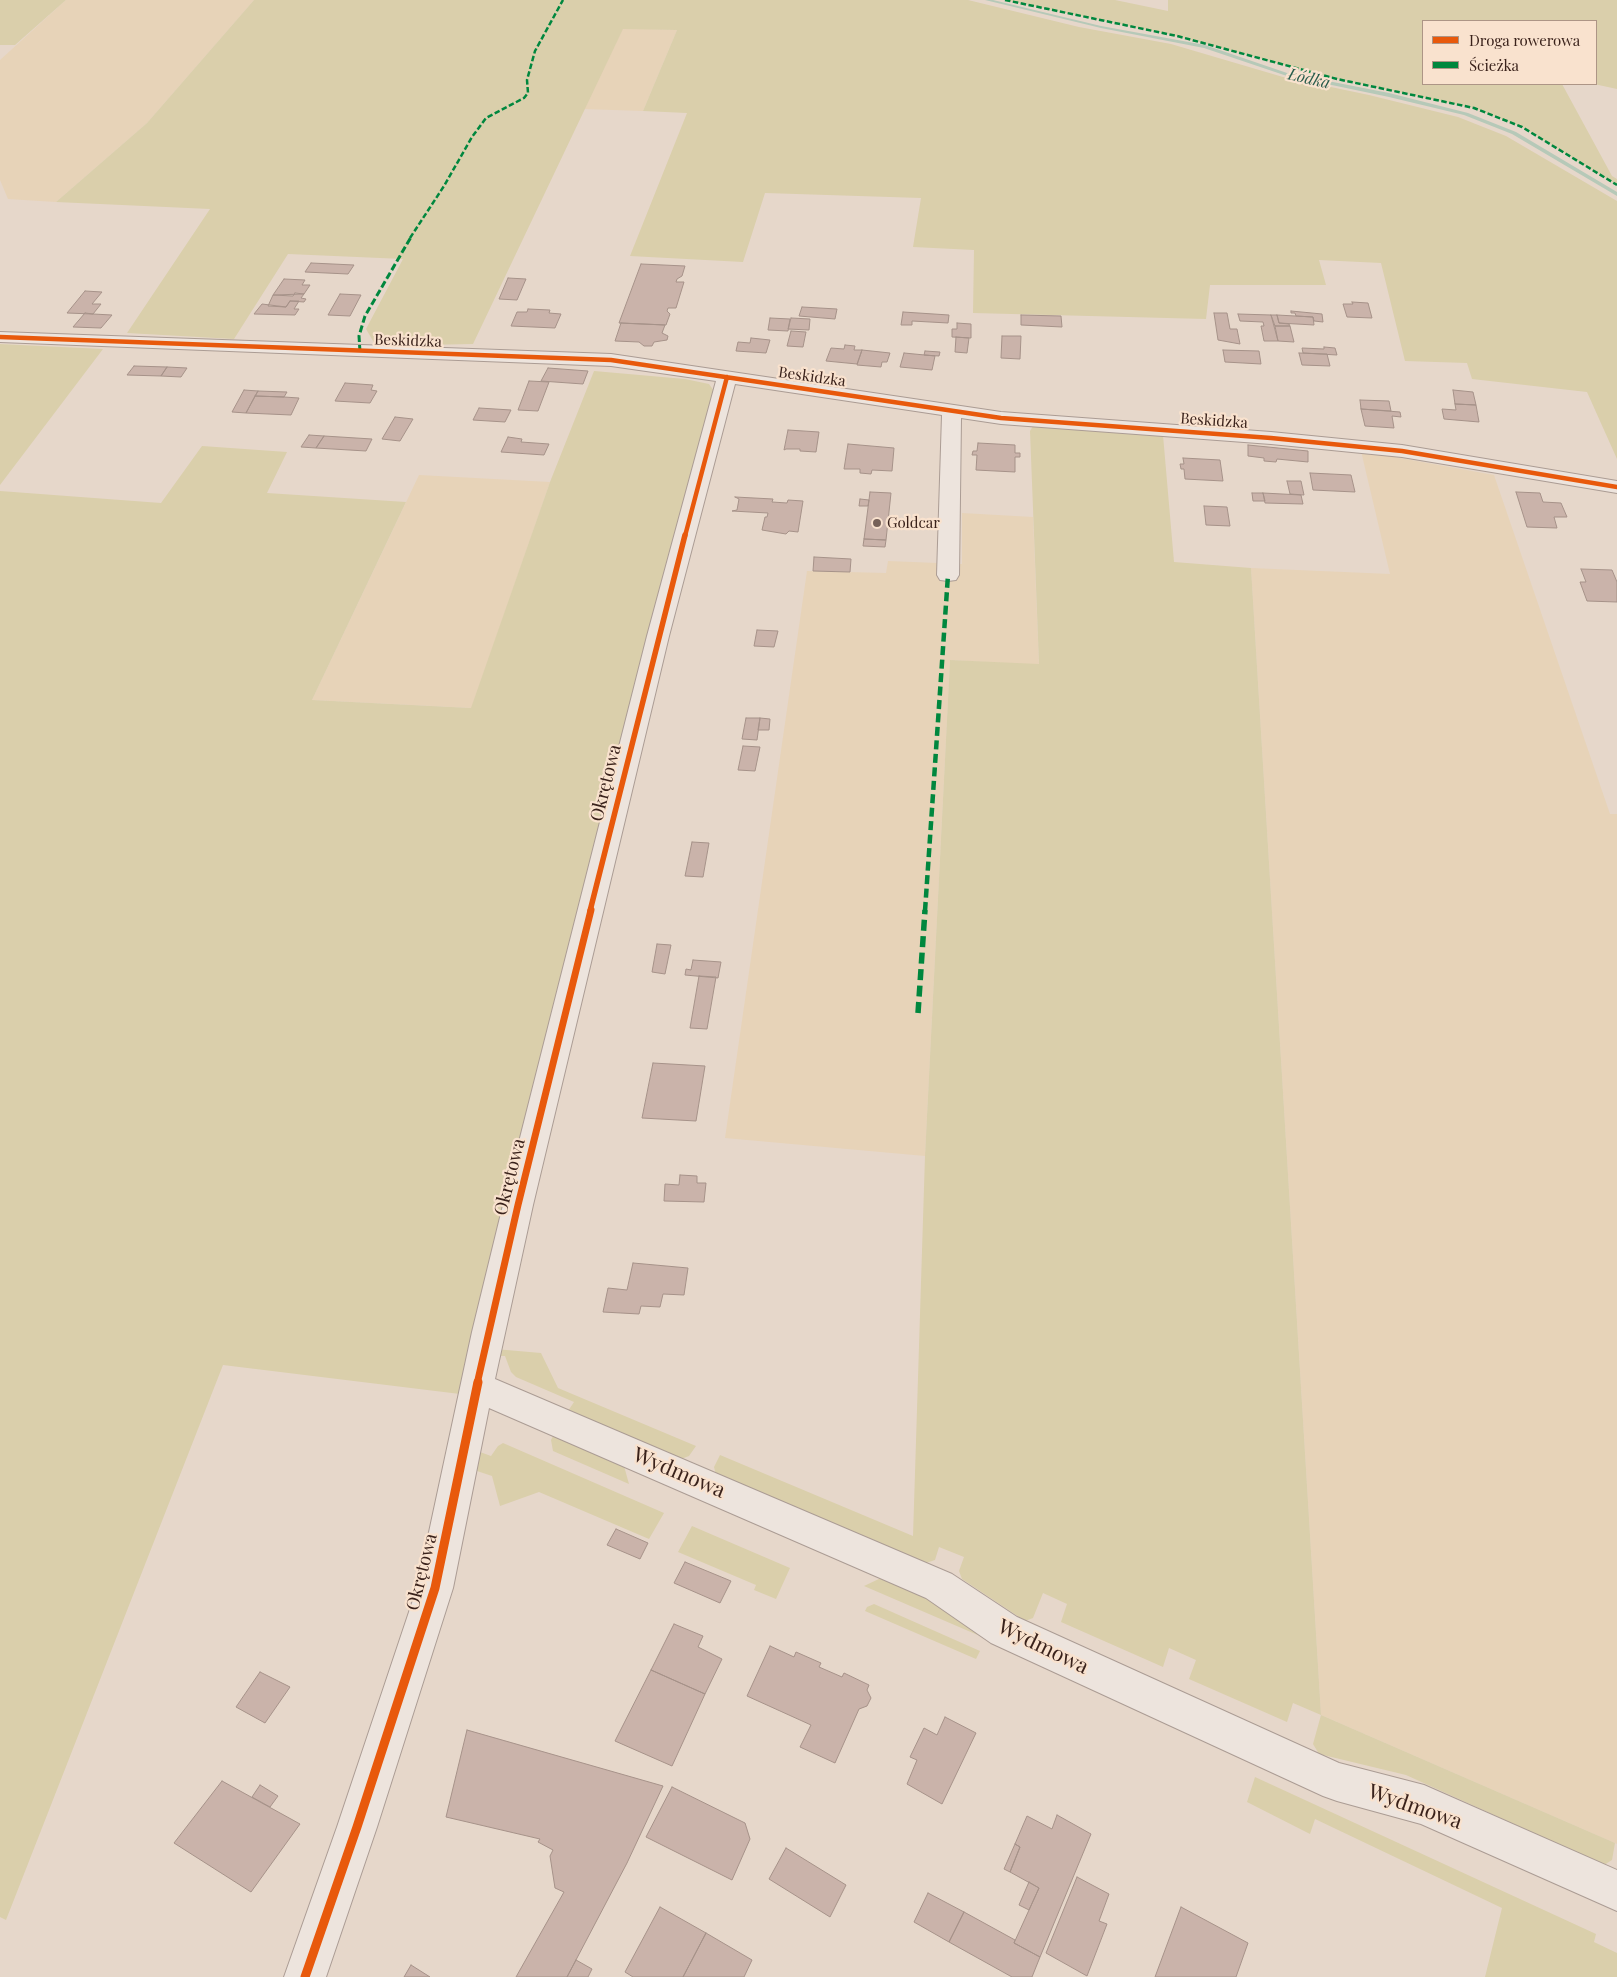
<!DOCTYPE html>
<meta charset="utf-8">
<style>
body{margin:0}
#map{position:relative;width:1617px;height:1977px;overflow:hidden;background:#e6d7ca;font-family:"Playfair Display",serif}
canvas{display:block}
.legend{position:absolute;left:1422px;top:20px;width:175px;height:65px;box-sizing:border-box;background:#f9e2ce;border:1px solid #ad9586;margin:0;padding:6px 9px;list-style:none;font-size:15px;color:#3a221b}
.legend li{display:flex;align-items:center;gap:10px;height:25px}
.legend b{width:25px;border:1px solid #ad9586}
</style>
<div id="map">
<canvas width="1617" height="1977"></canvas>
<ul class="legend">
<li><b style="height:6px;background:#e8590c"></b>Droga rowerowa</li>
<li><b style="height:6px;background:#00873e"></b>Ścieżka</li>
</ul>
</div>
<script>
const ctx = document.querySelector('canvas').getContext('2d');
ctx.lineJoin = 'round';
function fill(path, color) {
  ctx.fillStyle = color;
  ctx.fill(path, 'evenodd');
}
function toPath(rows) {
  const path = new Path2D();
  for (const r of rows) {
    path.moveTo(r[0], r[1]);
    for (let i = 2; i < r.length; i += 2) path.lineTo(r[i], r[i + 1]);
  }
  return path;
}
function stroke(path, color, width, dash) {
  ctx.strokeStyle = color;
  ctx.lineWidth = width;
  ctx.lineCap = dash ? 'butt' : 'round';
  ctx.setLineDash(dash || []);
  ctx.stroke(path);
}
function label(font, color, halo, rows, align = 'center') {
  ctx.font = font + ' "Playfair Display",serif';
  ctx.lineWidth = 4.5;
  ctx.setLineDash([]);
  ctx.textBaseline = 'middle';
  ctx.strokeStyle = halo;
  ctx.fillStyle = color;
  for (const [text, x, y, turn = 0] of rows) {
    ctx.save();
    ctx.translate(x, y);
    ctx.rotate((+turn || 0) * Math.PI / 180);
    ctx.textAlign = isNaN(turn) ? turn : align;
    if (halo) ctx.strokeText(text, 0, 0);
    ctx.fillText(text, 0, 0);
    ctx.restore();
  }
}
fill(toPath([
 [66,0,254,0,147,123,56,202,8,199,0,180,0,60],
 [623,28,677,30,643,111,583,109],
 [1361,451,1494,475,1610,814,1617,814,1617,1844,1321,1715,1251,568,1390,574],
 [419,475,550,482,472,708,312,700],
 [962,513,1033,517,1039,665,950,660,925,1156,725,1138,807,571,886,573,888,561,962,564]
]), '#e7d3b8');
fill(toPath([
 [0,0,66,0,15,45,0,45],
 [254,0,968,0,1079,27,1171,44,1283,77,1369,95,1458,117,1506,136,1617,201,1617,459,1587,392,1472,379,1467,363,1405,361,1381,263,1319,260,1326,285,1210,285,1206,319,973,313,974,250,913,247,921,198,765,193,743,262,630,256,687,113,643,111,677,30,623,29,473,344,376,346,366,329,403,259,288,254,234,339,127,333,210,209,56,202,147,123],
 [1005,0,1115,0,1168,11,1168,0,1617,0,1617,89,1594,84,1596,21,1423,21,1423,84,1562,84,1612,176,1617,179,1617,185,1522,127,1474,108,1337,79,1177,36],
 [0,344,103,349,0,485],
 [594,371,685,379,709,384,714,391,460,1394,223,1365,6,1920,0,1917,0,491,161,503,202,446,287,452,267,493,406,502,312,700,471,708,550,482],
 [1033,426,1163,435,1174,562,1251,568,1321,1715,1615,1843,1612,1860,1604,1865,1406,1775,1319,1754,1313,1744,1321,1715,1293,1703,1287,1722,1189,1679,1196,1660,1169,1648,1163,1667,1061,1622,1067,1604,1043,1593,1033,1618,1025,1621,962,1579,959,1571,964,1557,939,1547,935,1560,926,1563,716,1475,714,1467,720,1455,913,1536,925,1156,950,660,1039,664,1030,431],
 [495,1349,541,1353,558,1388,696,1446,689,1456,681,1459,568,1411,574,1402,516,1377,511,1372,505,1356,495,1356],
 [553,1436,624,1466,629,1484,553,1451,551,1440],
 [503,1443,664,1513,649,1539,539,1492,500,1506,492,1476,477,1471,480,1452,491,1456,498,1446],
 [692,1526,790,1568,776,1599,754,1590,756,1585,678,1552],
 [881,1578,922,1595,980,1636,864,1586],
 [874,1604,980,1651,976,1659,865,1611,867,1607],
 [1255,1777,1596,1934,1594,1942,1617,1953,1617,1977,1485,1977,1502,1908,1315,1819,1310,1834,1247,1802]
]), '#dacfab');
fill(toPath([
 [985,0,993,0,1101,26,1205,45,1287,73,1389,93,1468,113,1516,132,1617,192,1617,196,1512,134,1464,115,1389,97,1284,75,1204,48,1101,28,985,0]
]), '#b6c9b8');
const building = toPath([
 [311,263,354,265,348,274,305,272,311,263],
 [641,264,685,266,682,276,677,279,676,282,684,282,676,308,668,308,667,311,670,314,666,325,619,323,641,264],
 [508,278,526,279,517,300,499,299,508,278],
 [284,279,305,280,302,285,310,285,304,294,273,295,284,279],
 [85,291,102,292,92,304,101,304,93,314,67,313,85,291],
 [295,293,304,294,301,298,306,299,304,302,290,301,286,307,268,306,273,295,293,296,295,293],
 [340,294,361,295,350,316,328,315,340,294],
 [290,301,299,301,294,309,299,309,295,315,254,314,262,304,286,307,290,301],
 [1352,302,1368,303,1372,318,1347,317,1343,304,1353,304,1352,302],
 [802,307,837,309,835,319,799,316,802,307],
 [528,309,550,310,549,313,561,314,555,328,511,326,517,312,527,312,528,309],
 [1291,311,1322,314,1323,322,1314,321,1313,317,1296,316,1295,313,1291,313,1291,311],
 [903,312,949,315,948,323,912,321,912,325,901,325,903,312],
 [85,313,93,314,112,315,101,328,73,327,85,313],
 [1214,313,1227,313,1230,329,1237,329,1240,344,1218,340,1214,313],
 [1238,314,1271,315,1278,341,1264,341,1261,326,1264,326,1263,322,1240,321,1238,314],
 [1021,315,1061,316,1062,327,1021,325,1021,315],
 [1271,315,1277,315,1279,323,1289,324,1290,326,1275,326,1271,315],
 [1277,315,1313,317,1314,325,1279,323,1277,315],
 [770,318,790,319,788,331,768,330,770,318],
 [791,318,810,319,809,330,788,329,791,318],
 [621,323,665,325,662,333,668,336,667,340,654,342,652,346,644,346,639,342,615,341,621,323],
 [957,323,971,324,971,338,952,337,952,329,957,329,957,323],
 [1275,326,1290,326,1294,342,1278,341,1275,326],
 [791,331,806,332,803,347,787,346,791,331],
 [1002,336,1021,336,1020,359,1001,358,1002,336],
 [956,337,969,338,967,353,955,352,956,337],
 [751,338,770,340,766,353,736,351,738,342,750,343,751,338],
 [845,345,855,346,854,350,862,350,857,364,826,361,831,348,844,349,845,345],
 [1324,347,1335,348,1337,355,1303,353,1302,348,1324,349,1324,347],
 [862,350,890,353,887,362,882,362,881,367,857,365,862,350],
 [1223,350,1259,351,1261,364,1225,362,1223,350],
 [925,351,940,352,939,356,924,355,925,351],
 [904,353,935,356,932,370,900,367,904,353],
 [1299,353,1327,354,1330,366,1302,365,1299,353],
 [134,366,167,367,161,376,127,375,134,366],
 [167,367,187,368,181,377,161,376,167,367],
 [548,368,588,371,583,384,541,381,548,368],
 [529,381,549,382,538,411,518,410,529,381],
 [345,383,373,385,371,390,377,391,370,403,335,401,345,383],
 [244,390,258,391,246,413,232,412,244,390],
 [1453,390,1473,392,1476,405,1455,404,1453,390],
 [258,391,287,392,284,397,255,396,258,391],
 [255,396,284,397,299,398,291,415,246,413,255,396],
 [1360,400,1389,401,1391,411,1361,409,1360,400],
 [1455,404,1476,405,1479,422,1444,419,1442,409,1456,410,1455,404],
 [479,408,511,410,505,422,473,420,479,408],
 [1361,409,1400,412,1401,417,1392,416,1394,428,1365,426,1361,409],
 [395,417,413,419,400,441,382,439,395,417],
 [788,430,819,432,816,452,800,451,800,449,786,449,784,450,788,430],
 [309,435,324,436,316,448,301,447,309,435],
 [324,436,372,439,366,451,316,448,324,436],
 [508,437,522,439,521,442,549,444,544,455,501,452,508,437],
 [978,443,1015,445,1015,453,1020,453,1020,457,1015,457,1015,472,976,470,977,455,972,455,973,451,977,451,978,443],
 [848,444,894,448,892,471,872,470,871,474,860,473,860,469,844,469,848,444],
 [1248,445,1308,451,1308,462,1277,459,1276,462,1264,461,1264,458,1248,456,1248,445],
 [1183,458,1220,460,1223,481,1185,479,1184,469,1181,469,1180,464,1184,464,1183,458],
 [1310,473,1351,475,1355,492,1313,490,1310,473],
 [1287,481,1301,481,1304,495,1290,494,1287,481],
 [870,492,891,493,886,540,864,539,870,492],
 [1516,492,1540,493,1543,502,1561,503,1567,517,1554,517,1557,528,1527,527,1516,492],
 [1252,493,1263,493,1265,501,1253,501,1252,493],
 [1263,493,1301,495,1303,504,1265,503,1263,493],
 [735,497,773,499,772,502,787,503,788,500,803,501,798,532,789,531,786,534,762,530,765,517,767,517,768,513,732,511,737,510,739,499,735,497],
 [860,499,869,500,868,506,859,506,860,499],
 [1204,506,1227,507,1230,526,1206,525,1204,506],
 [864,539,886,540,885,547,863,546,864,539],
 [814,557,851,559,850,572,813,571,814,557],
 [1581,569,1612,570,1617,582,1617,602,1587,601,1580,582,1586,582,1581,569],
 [757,630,778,631,774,647,754,646,757,630],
 [746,718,760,718,757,740,742,739,746,718],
 [760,718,770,719,769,730,758,730,760,718],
 [743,746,760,747,755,771,738,770,743,746],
 [692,842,709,843,703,877,685,876,692,842],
 [657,944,671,945,665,974,652,972,657,944],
 [693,960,721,962,718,978,685,975,686,969,691,970,693,960],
 [699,976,716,977,707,1029,690,1028,699,976],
 [653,1063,705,1066,696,1121,642,1118,653,1063],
 [680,1175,697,1176,697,1183,706,1183,704,1202,664,1201,665,1184,679,1185,680,1175],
 [633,1263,688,1268,684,1295,663,1294,660,1307,641,1306,639,1314,603,1312,608,1288,627,1290,633,1263],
 [616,1529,648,1543,640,1559,607,1545,616,1529],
 [685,1562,731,1581,720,1603,674,1583,685,1562],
 [674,1624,703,1636,698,1647,722,1659,705,1694,651,1670,674,1624],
 [770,1646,794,1657,796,1652,821,1663,819,1667,842,1677,844,1673,869,1685,867,1690,871,1698,867,1706,859,1709,835,1763,800,1747,811,1725,747,1696,770,1646],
 [651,1670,705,1694,672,1766,615,1741,651,1670],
 [260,1672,290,1687,265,1723,236,1707,260,1672],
 [945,1717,976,1733,942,1804,907,1784,917,1760,910,1757,924,1728,937,1735,945,1717],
 [467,1730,663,1786,627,1863,567,1977,516,1977,564,1892,555,1888,550,1856,553,1850,538,1842,540,1839,446,1817,467,1730],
 [222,1781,300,1824,251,1892,174,1843,222,1781],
 [260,1785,278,1796,270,1807,252,1797,260,1785],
 [672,1787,745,1823,750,1839,732,1880,646,1837,672,1787],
 [1057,1815,1091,1834,1040,1957,1014,1943,1039,1888,1010,1872,1020,1847,1015,1844,1027,1816,1052,1829,1057,1815],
 [1015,1844,1020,1847,1010,1872,1004,1869,1015,1844],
 [786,1848,846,1885,830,1917,769,1879,786,1848],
 [1077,1877,1109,1894,1099,1921,1107,1924,1087,1976,1046,1953,1077,1877],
 [1029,1882,1039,1888,1029,1910,1019,1905,1029,1882],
 [928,1893,964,1912,949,1942,914,1922,928,1893],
 [660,1907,706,1933,683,1977,633,1977,625,1972,660,1907],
 [1181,1907,1248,1943,1236,1977,1155,1977,1181,1907],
 [964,1912,1015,1940,1014,1943,1040,1957,1032,1977,1012,1977,949,1942,964,1912],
 [706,1933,752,1960,744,1977,683,1977,706,1933],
 [576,1960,592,1969,588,1977,567,1977,576,1960],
 [411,1965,430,1977,404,1977,411,1965]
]);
fill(building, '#cab3aa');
stroke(building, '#a69289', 1);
const minor = toPath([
 [0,332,611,354,1001,412,1271,432,1402,445,1617,481,1617,493,1402,457,1271,444,1001,424,961,418,959,575,956,580,948,581,940,580,937,575,942,415,735,384,669,636,533,1205,495,1379,952,1574,1017,1617,1339,1763,1424,1785,1617,1870,1617,1911,1421,1824,1337,1801,1323,1796,991,1643,926,1598,489,1408,453,1588,377,1827,326,1977,284,1977,337,1827,417,1588,472,1332,503,1205,647,636,716,381,611,366,0,342,0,332]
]);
stroke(minor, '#ab9c94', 2);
fill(minor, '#ede4dd');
stroke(toPath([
 [1005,0,1177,36,1337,79,1474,108,1522,127,1617,185],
 [410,238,444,186,472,137,486,118,524,98,528,93,527,80,535,51,563,0]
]), '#00873e', 2.5, [5.5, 2.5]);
stroke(toPath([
 [360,352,359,336,365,316,411,237]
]), '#00873e', 3, [7, 3]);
stroke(toPath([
 [925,911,948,575]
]), '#00873e', 4.5, [9, 4.5]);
stroke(toPath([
 [918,1013,925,910]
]), '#00873e', 5.5, [11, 5.5]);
stroke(toPath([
 [0,337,611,360,1001,418,1271,438,1402,451,1617,487],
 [685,536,727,377]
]), '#e8590c', 4.5);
stroke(toPath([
 [590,911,685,535]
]), '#e8590c', 5.5);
stroke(toPath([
 [477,1384,518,1205,591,910]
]), '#e8590c', 7);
stroke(toPath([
 [305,1977,357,1827,435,1588,478,1382]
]), '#e8590c', 9);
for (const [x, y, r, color] of [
 [877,523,5,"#766158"]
]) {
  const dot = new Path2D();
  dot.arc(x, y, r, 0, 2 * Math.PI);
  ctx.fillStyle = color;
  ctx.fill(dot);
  stroke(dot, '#f9e2ce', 2);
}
label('15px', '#3a221b', '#f9e2ce', [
 ["Beskidzka",408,341,2],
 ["Beskidzka",812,377,8],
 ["Beskidzka",1214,421,4]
]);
label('15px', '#3a221b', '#f9e2ce', [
 ["Goldcar",887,523]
], 'left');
label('italic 16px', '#285b4c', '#f9e2ce', [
 ["Łódka",1309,79,13]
]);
label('18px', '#3a221b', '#f9e2ce', [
 ["Okrętowa",606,783,-76],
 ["Okrętowa",510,1177,-76],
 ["Okrętowa",422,1572,-76]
]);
label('21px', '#3a221b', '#f9e2ce', [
 ["Wydmowa",679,1473,23],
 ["Wydmowa",1043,1647,26],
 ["Wydmowa",1415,1807,19]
]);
</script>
